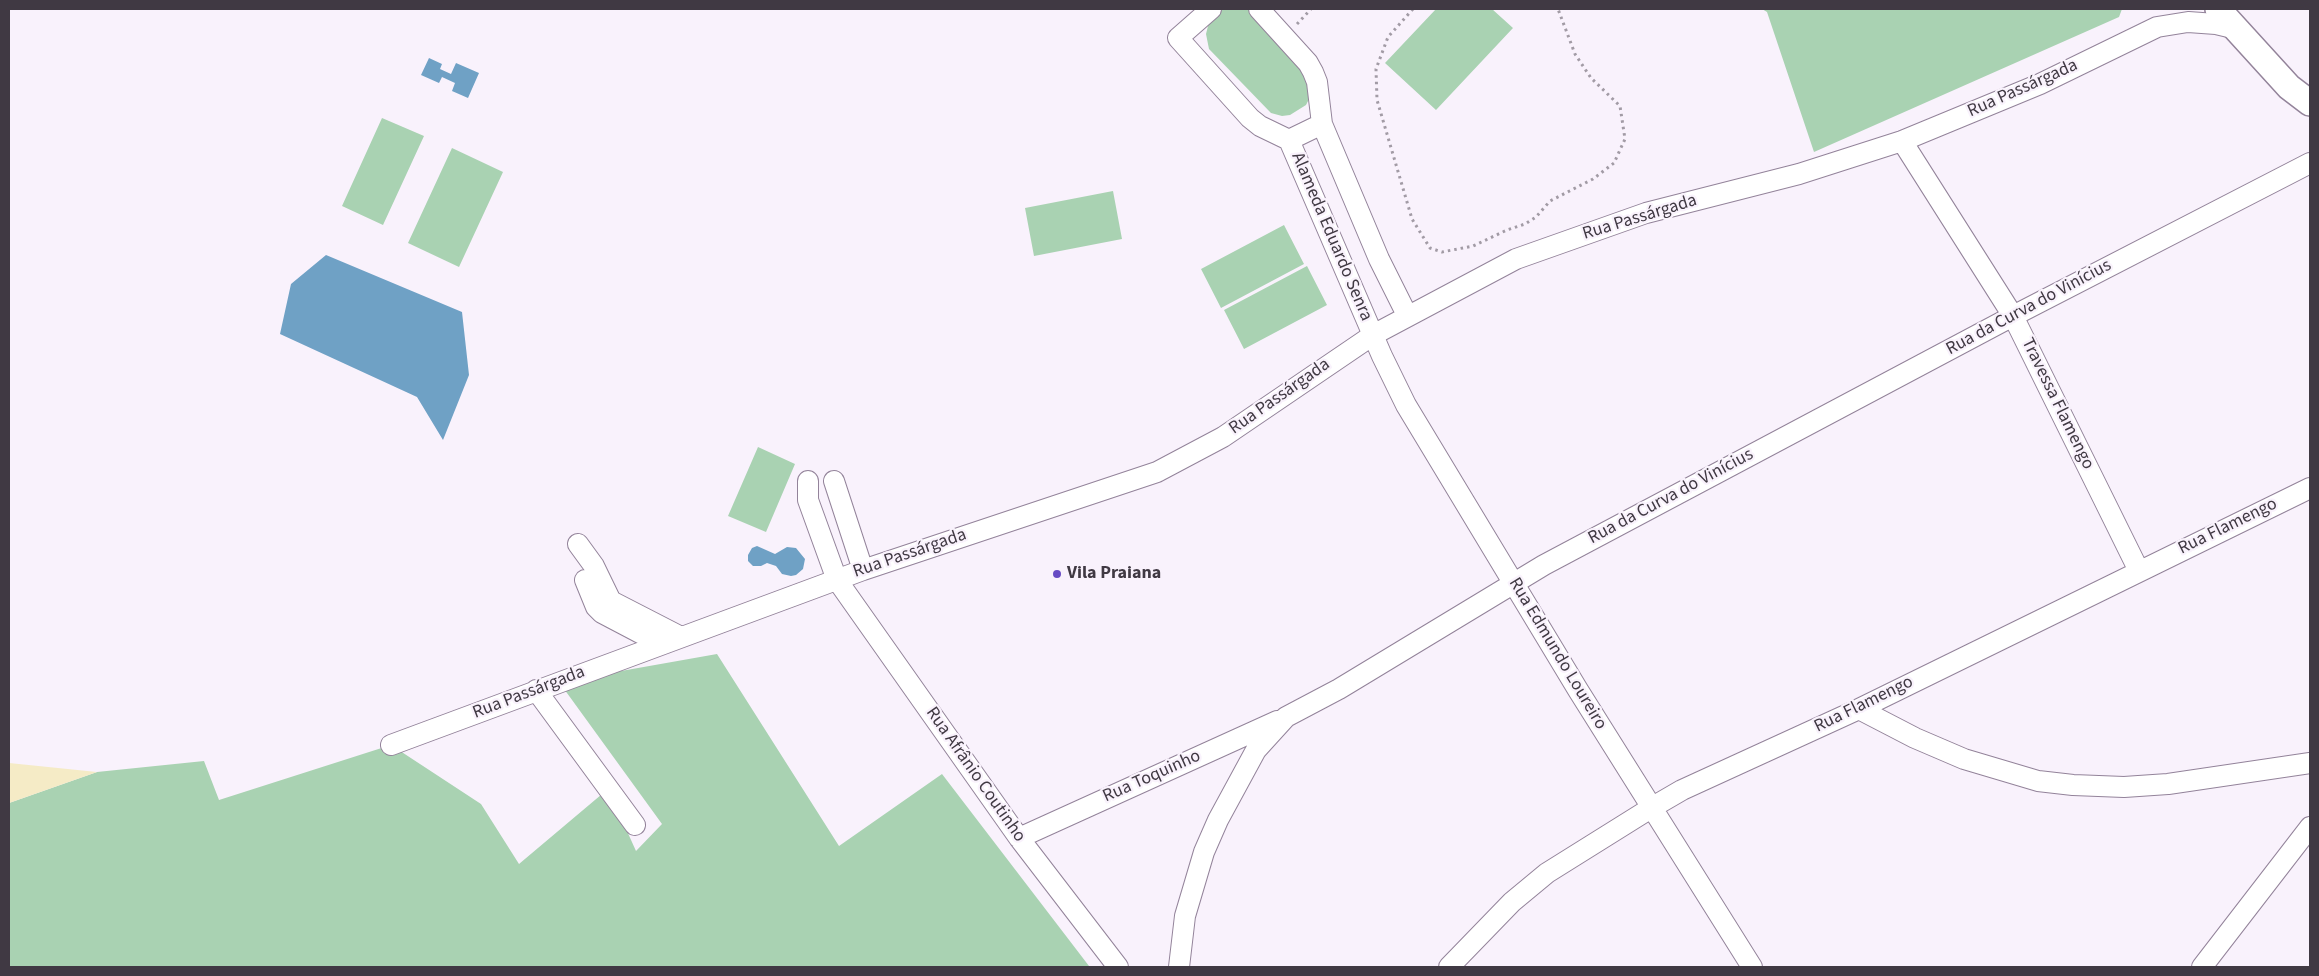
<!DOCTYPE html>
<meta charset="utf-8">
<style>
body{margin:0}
#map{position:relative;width:2319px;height:976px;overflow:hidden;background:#f9f2fc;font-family:"Source Sans 3",sans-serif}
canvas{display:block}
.frame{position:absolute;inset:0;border:10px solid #403943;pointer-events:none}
</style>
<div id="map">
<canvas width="2319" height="976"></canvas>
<div class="frame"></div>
</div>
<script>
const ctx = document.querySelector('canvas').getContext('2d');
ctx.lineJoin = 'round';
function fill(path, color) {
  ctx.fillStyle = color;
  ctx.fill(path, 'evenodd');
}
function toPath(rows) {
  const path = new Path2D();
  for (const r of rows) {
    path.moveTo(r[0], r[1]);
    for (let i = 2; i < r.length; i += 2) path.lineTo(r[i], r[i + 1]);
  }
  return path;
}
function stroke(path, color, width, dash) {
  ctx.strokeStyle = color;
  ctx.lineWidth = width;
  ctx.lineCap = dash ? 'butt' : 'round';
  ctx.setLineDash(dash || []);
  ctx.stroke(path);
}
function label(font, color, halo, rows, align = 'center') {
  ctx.font = font + ' "Source Sans 3",sans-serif';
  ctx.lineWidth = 4.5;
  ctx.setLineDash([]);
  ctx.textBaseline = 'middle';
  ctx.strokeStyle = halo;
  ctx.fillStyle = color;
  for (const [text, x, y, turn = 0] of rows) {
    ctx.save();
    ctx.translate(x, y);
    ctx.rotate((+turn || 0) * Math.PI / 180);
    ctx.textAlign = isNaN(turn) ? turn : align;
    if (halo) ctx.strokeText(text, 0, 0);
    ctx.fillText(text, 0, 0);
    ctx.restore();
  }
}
fill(toPath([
 [1218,9,1252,9,1310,70,1312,93,1306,105,1290,115,1282,116,1271,113,1209,49,1206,34,1209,22],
 [1436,9,1492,9,1513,28,1436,110,1385,63],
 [1762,9,2122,9,2119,17,1814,152,1767,12],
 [382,118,424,136,383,225,342,206],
 [452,148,503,172,459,267,408,243],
 [1113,191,1122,239,1034,256,1025,208],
 [1284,225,1304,264,1221,308,1201,269],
 [1307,266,1327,305,1244,349,1224,310],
 [758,447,795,464,766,532,728,516],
 [717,654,839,846,942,774,1089,966,9,967,9,803,97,772,204,761,219,800,391,745,481,804,519,864,608,789,636,851,662,824,559,682]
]), '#a9d2b2');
fill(toPath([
 [9,763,97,772,9,803]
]), '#f5ebc6');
fill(toPath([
 [429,58,442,64,440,69,451,74,456,63,479,73,468,98,452,91,455,83,442,77,439,83,421,75],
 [326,255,462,312,469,375,443,440,417,397,280,334,291,284],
 [757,546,775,554,787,547,796,548,805,559,803,569,796,575,791,576,782,574,776,566,767,563,761,566,753,566,748,561,748,555,752,548]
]), '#6fa1c5');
const minor = toPath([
 [1211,9,1178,38,1250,118,1260,126,1289,140,1322,124],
 [1259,9,1308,63,1313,72,1317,82,1322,124,1379,259,1407,315],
 [1289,140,1382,356,1406,405,1578,690,1752,967],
 [1902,141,2013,316,2139,571],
 [808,481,808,500,837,580,1019,838,1118,967],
 [834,481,863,570],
 [578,544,594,566,611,601,681,637],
 [585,580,596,607,602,613,661,644],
 [536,690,635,825],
 [1859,709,1915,738,1964,759,2038,781,2073,785,2124,787,2168,784,2310,763],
 [391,745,863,570,1157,472,1223,437,1373,335,1516,259,1646,213,1799,174,1902,141,2040,84,2157,27,2188,22,2216,24,2237,29],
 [1019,838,1277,721],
 [1179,967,1185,916,1204,852,1218,820,1256,750,1286,717,1339,689,1544,565,2013,316,2310,163],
 [1449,967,1512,902,1547,873,1651,808,1682,790,1859,709,2310,488],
 [2202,967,2310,827]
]);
const major = toPath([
 [2218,9,2289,87,2310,103]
]);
stroke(minor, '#93839a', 22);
stroke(major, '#93839a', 28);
stroke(toPath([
 [1413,9,1388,37,1376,69,1377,100,1412,219,1430,248,1442,252,1473,246,1507,230,1525,224,1536,217,1550,201,1593,179,1614,163,1625,139,1620,106,1591,78,1575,54,1558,9],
 [1297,24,1311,9]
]), '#a29ba5', 3, [2.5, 4]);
stroke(minor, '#fff', 20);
stroke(major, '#fff', 25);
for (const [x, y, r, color] of [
 [1057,574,5,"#674bc4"]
]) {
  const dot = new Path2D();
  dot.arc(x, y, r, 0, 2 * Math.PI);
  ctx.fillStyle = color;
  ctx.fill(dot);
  stroke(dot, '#f9f2fc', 2);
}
label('18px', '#403943', '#f9f2fc', [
 ["Rua Passárgada",2023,89,-24],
 ["Rua Passárgada",1640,218,-17],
 ["Alameda Eduardo Senra",1331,237,67],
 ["Rua da Curva do Vinícius",2029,308,-28],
 ["Rua Passárgada",1280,397,-35],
 ["Travessa Flamengo",2057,404,64],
 ["Rua da Curva do Vinícius",1671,497,-28],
 ["Rua Flamengo",2228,527,-26],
 ["Rua Passárgada",910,554,-19],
 ["Rua Edmundo Loureiro",1557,654,59],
 ["Rua Passárgada",529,693,-21],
 ["Rua Flamengo",1864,705,-26],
 ["Rua Afrânio Coutinho",975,775,55],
 ["Rua Toquinho",1152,777,-24]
]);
label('bold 18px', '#403943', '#f9f2fc', [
 ["Vila Praiana",1067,574]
], 'left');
</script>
